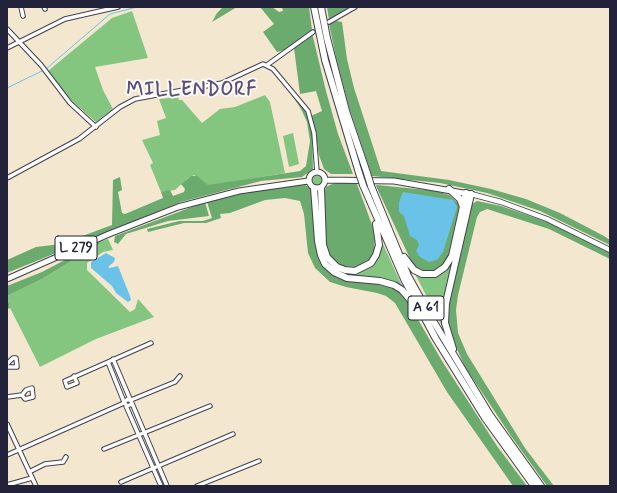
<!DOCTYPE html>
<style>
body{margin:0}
#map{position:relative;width:617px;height:493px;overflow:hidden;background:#f4e7d0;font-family:Mynerve,sans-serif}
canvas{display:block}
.frame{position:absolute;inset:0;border:8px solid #22223b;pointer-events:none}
</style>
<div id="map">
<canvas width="617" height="493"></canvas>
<div class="frame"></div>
</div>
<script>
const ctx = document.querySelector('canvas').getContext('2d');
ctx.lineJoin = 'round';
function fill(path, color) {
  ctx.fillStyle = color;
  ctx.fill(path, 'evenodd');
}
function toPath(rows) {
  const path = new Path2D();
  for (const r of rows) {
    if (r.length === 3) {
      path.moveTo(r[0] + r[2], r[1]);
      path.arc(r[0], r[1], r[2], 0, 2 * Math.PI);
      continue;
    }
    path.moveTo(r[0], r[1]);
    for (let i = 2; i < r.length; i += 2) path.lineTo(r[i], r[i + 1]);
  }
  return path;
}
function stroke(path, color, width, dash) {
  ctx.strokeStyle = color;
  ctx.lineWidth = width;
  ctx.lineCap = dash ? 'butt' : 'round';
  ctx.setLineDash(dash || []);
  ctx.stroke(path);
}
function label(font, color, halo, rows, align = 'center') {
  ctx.font = font + ' Mynerve,sans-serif';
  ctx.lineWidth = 3.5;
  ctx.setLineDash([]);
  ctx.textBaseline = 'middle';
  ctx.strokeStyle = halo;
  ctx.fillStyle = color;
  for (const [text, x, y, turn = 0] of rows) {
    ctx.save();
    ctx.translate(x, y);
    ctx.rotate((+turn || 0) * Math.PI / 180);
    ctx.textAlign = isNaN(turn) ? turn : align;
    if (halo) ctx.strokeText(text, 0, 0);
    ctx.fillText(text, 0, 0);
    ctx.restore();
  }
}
fill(toPath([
 [132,11,148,58,95,67,103,90,113,109,96,122,72,101,48,71,112,18],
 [265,95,270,102,285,173,208,186,194,175,188,178,175,190,161,192,150,165,153,163,142,140,160,135,157,121,166,118,159,99,178,97,179,100,182,100,202,123,220,109,235,107],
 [293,133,299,164,289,167,283,136],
 [317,180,7],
 [108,239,113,250,103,252,87,263,87,270,130,312,135,309,138,299,154,317,96,339,40,367,10,308,7,296,42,279,99,244,99,242],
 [382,242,403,288,347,276,333,269,327,263,323,250,331,263,356,273,369,268,374,263,379,255],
 [455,251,444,325,444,330,414,272,434,276]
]), '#84c67f');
fill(toPath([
 [223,7,237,7,212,22,217,13],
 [260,7,272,7,279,12,283,11,282,7,309,7,313,37,326,91,338,134,353,174,331,174,324,169,319,155,315,128,311,116,322,111,316,91,300,94,294,48,277,52,263,32,274,24],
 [327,7,351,7,329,20],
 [337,21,342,22,347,59,354,88,381,171,449,180,491,189,526,199,560,213,604,236,610,240,610,245,540,211,487,193,440,183,372,176,349,107,336,57,329,24],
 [290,92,307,113,312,133,313,169,302,177,261,181,181,202,7,273,7,260,36,247,61,244,112,225,113,180,120,177,122,190,118,192,122,213,125,214,163,198,161,192,170,190,173,196,184,192,185,189,181,184,191,176,197,176,208,185,300,171,306,166,310,141,307,122,301,109],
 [341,182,357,184,375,233,374,253,369,260,357,267,342,266,335,262,329,254,326,244,324,194,326,187,332,184],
 [304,184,312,190,316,245,318,258,325,269,337,278,347,281,386,285,394,288,405,297,442,361,497,446,527,486,513,486,447,392,395,303,386,296,377,293,346,287,330,282,315,268,308,253,304,214,300,201,285,198,265,200,230,213,220,214,221,218,206,223,184,223,148,232,147,229,179,221,203,221,212,218,207,202,255,190],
 [377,185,437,191,449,195,459,204,461,209,449,254,444,265,436,270,424,271,418,270,413,265,376,186],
 [477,201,501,206,550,223,610,253,610,259,549,229,487,209,480,212,477,217,458,295,456,310,458,333,467,354,525,448,554,486,547,486,511,436,465,367,452,338,448,321,448,305,472,204],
 [205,202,209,216,168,221,126,234,118,244,114,242,115,236],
 [99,242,99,244,42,279,7,296,10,308,7,309,7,286,42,272]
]), '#6bab6e');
fill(toPath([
 [403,192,453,200,457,207,443,252,437,260,429,262,420,257,416,251,419,245,417,240,410,236,404,216,399,212,399,202],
 [106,253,115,258,114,262,108,267,110,268,118,266,130,296,131,300,128,302,116,293,112,286,91,268,91,262]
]), '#6bc2e8');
stroke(toPath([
 [46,69,110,14,137,7],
 [7,88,42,71]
]), '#6bc2e8', 1);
const minor = toPath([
 [21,7,23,16],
 [44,7,45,9],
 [329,22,355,7],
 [7,29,41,65,70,103,96,127],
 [7,48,65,19,118,7],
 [267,65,313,32],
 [7,178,79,139,120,107,135,99,222,83,263,64,273,69,308,111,314,133,317,172],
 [113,359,130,399],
 [108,362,124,402],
 [7,364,13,358,16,358,17,367,7,367],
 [74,376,77,383,67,387,65,381,151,343],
 [7,397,22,395,26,390,32,388,33,397,25,399,22,395],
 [131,400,175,382,180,376],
 [132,404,127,406,124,402,128,399,131,401,167,486],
 [126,406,161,486],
 [7,424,36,486],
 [104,449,210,406],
 [7,455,124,403],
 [29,472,45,464,63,462,66,457],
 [121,482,233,434],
 [7,485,32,478],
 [197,486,259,461]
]);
const secondary = toPath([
 [471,194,501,202,547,219,610,250]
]);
const primary = toPath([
 [317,180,8],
 [325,180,394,181,469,194],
 [7,279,109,234,178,207,239,191,308,181]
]);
const motorway = toPath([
 [314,7,325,60,359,173],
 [321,7,327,38,346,111,367,173],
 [363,185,404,279,436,339,485,418,534,486],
 [371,186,408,276,432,319,490,415,541,486],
 [314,188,318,241,321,255,325,264,334,272,347,278,380,281,394,285,402,290,412,302],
 [321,188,323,245,327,257,337,267,345,270,355,271,371,263,376,255,379,245,376,224],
 [449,189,460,199,463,207],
 [404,257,414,270,422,274,435,274,445,267,452,256,466,193],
 [453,349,445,323,446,303,471,194]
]);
stroke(minor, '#424051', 5.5);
stroke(secondary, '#424051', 6);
stroke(primary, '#424051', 7);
stroke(motorway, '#424051', 8);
stroke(minor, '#fff', 3.5);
stroke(secondary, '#fff', 4.5);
stroke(primary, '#fff', 5);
stroke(motorway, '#fff', 6);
const motorwayBridge = toPath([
 [359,173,363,185],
 [367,173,371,186]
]);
stroke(motorwayBridge, '#424051', 8, []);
stroke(motorwayBridge, '#fff', 6);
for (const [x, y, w] of [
 [76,248,42],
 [426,308,36]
]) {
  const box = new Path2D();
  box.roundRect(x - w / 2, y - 12, w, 24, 3);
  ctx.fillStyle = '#fff';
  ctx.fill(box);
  stroke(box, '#22223b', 1);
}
label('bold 14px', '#22223b', null, [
 ["L 279",76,248],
 ["A 61",426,308]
]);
ctx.letterSpacing = '1px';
label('bold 19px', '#5f4f77', '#fff', [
 ["MILLENDORF",192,91]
]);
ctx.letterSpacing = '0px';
</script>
